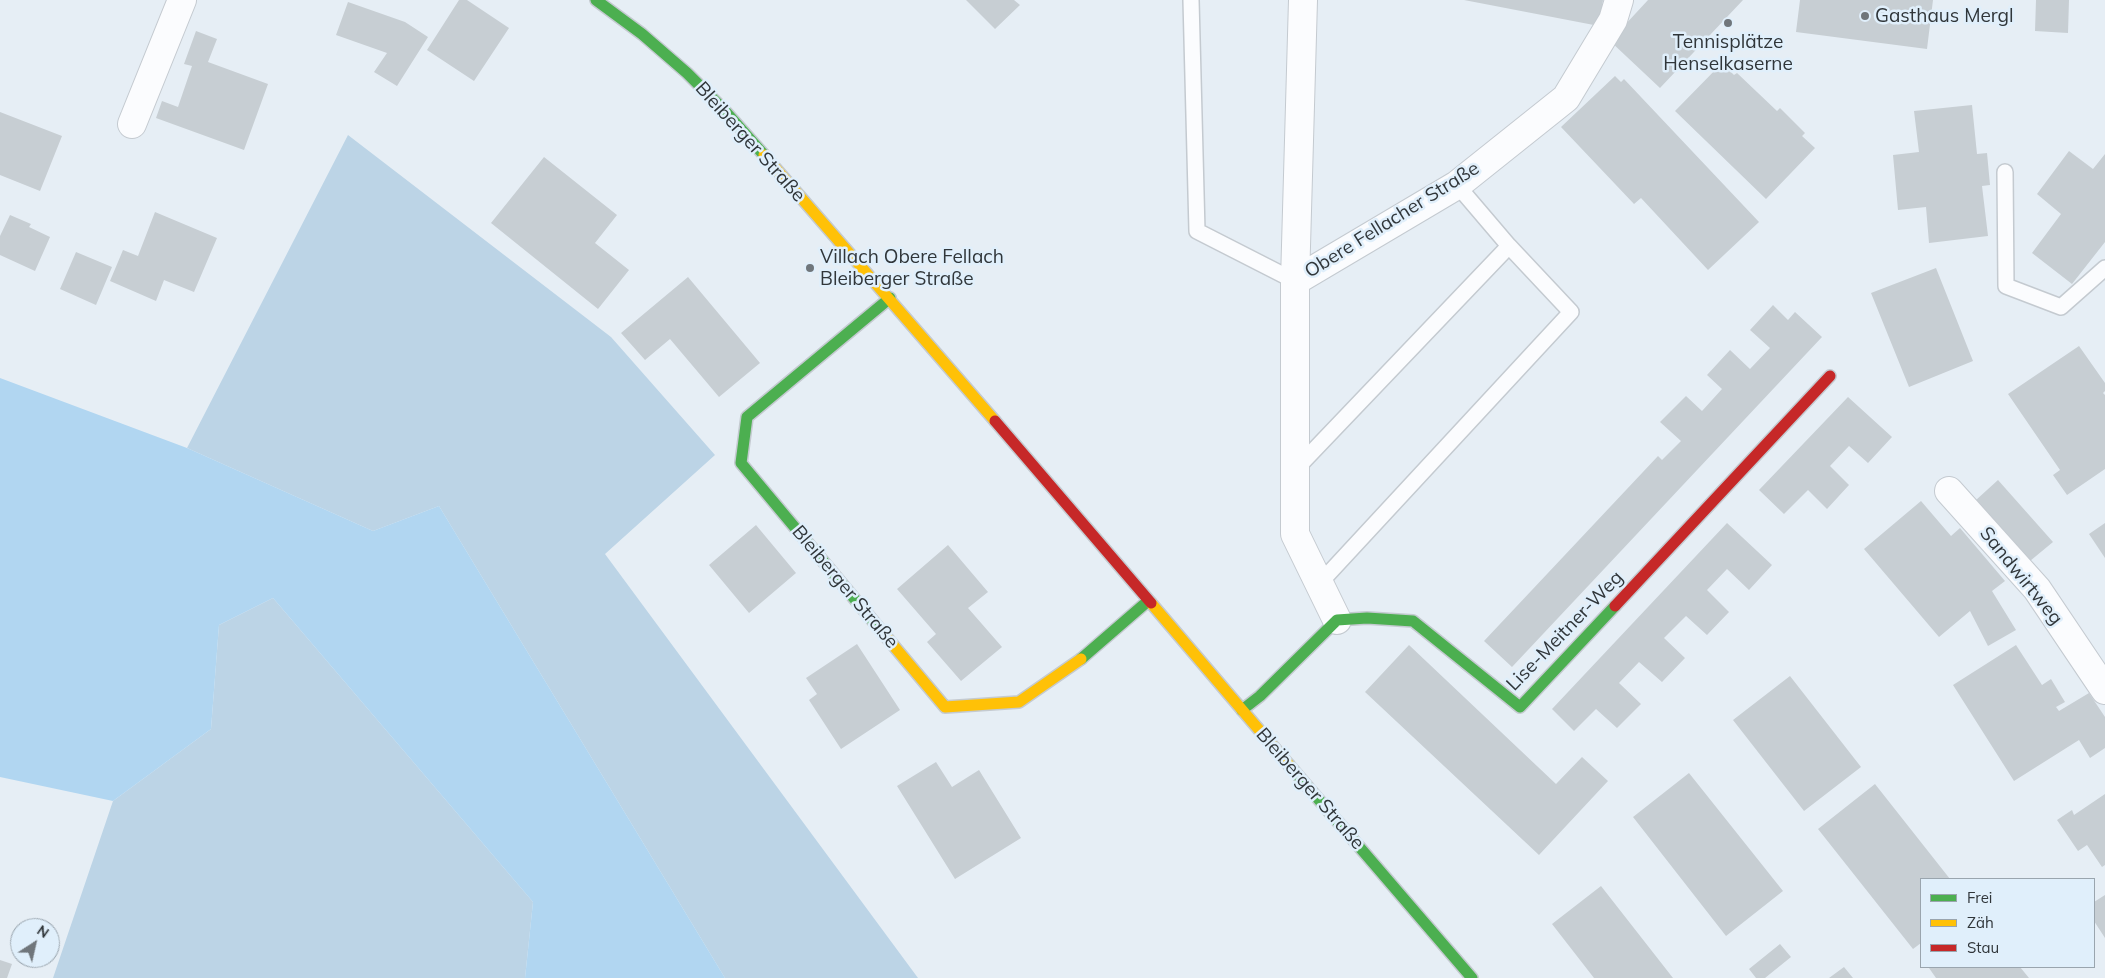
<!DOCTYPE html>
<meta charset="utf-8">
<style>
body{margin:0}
#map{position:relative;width:2105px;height:978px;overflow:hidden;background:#e6eef5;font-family:Mulish,sans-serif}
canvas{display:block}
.legend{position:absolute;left:1920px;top:878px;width:175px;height:90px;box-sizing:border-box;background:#e0effb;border:1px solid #9aa5ae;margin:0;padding:6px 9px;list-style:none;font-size:15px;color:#30363a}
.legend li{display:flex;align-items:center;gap:10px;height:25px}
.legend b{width:25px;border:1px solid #9aa5ae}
.north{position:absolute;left:10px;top:918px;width:50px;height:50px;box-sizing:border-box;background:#e0effb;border:1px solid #9aa5ae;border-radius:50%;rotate:35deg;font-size:14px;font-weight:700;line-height:20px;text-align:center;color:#30363a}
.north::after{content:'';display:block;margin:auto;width:18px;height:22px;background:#70767b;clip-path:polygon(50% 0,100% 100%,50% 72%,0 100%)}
</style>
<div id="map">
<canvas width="2105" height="978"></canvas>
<ul class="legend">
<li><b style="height:6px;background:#4caf50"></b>Frei</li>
<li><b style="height:6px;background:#ffc107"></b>Zäh</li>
<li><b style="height:6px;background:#c62828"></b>Stau</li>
</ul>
<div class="north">N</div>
</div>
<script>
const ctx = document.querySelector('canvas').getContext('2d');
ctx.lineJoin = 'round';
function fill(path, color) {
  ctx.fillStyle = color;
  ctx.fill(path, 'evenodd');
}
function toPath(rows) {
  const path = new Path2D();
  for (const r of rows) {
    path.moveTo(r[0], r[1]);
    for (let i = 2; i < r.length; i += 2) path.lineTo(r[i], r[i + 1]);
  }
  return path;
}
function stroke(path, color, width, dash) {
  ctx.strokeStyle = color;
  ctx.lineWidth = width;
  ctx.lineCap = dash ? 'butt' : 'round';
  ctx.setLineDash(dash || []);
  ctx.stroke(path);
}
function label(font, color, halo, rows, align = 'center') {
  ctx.font = font + ' Mulish,sans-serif';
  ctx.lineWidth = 5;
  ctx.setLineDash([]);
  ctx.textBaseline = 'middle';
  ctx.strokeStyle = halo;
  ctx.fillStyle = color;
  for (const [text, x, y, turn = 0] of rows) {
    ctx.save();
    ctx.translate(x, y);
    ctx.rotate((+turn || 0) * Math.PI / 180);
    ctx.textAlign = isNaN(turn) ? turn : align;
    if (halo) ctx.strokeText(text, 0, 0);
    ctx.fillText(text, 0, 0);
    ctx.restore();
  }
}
fill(toPath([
 [348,135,611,337,715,455,605,554,918,978,725,978,439,506,373,531,187,448],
 [273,598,533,902,525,978,53,978,113,801,211,729,219,625]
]), '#bcd4e6');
fill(toPath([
 [0,378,187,448,373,531,439,506,725,978,525,978,533,902,273,598,219,625,211,729,113,801,0,777]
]), '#b1d6f1');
fill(toPath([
 [459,0,467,0,509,28,474,81,427,50],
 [966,0,1014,0,1020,5,995,29],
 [1464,0,1603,0,1599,26],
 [1648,0,1743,0,1660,88,1610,41],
 [1800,0,1933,0,1927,49,1796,32],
 [2036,0,2069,0,2068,33,2035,31],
 [348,2,405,22,428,37,397,86,374,72,387,53,336,35],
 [196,31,217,39,208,62,268,84,244,150,156,118,162,101,178,107,192,66,184,64],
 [1722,63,1734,75,1737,73,1777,111,1780,108,1805,133,1802,136,1815,148,1766,199,1675,111],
 [1615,76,1621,82,1624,79,1759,222,1708,270,1641,198,1634,204,1561,127],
 [1972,105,1977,154,1987,153,1990,185,1982,186,1988,236,1929,243,1926,207,1898,210,1893,155,1919,152,1914,111],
 [0,112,62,136,40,191,0,175],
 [2069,151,2093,169,2105,154,2105,242,2072,284,2032,253,2061,214,2037,194],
 [544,157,617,215,595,243,629,270,598,309,491,223],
 [155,212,217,238,194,292,164,280,156,301,110,281,123,250,138,256],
 [10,215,31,224,29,227,50,237,35,271,0,255,0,236],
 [76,252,112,267,96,305,60,289],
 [1936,268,1973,361,1909,387,1871,293],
 [688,277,760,363,719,397,670,339,645,360,621,333],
 [1773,305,1788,320,1795,312,1822,337,1512,667,1484,641,1658,456,1662,460,1681,441,1660,422,1686,396,1702,411,1722,389,1707,375,1730,350,1750,369,1770,348,1750,330],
 [2079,346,2105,383,2105,391,2103,393,2105,395,2105,469,2067,495,2053,475,2060,470,2008,394],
 [1848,397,1892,437,1868,463,1849,446,1830,466,1849,485,1827,509,1808,490,1784,514,1759,490],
 [1998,480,2053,542,2030,561,1976,500],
 [1921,501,1951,536,1960,528,2005,581,1992,591,2016,630,1988,646,1970,611,1939,637,1864,549],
 [1727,523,1772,565,1749,590,1727,569,1707,590,1729,612,1707,635,1686,616,1664,638,1685,658,1662,682,1639,662,1619,683,1641,704,1617,728,1596,709,1574,731,1552,709],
 [2105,523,2105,558,2089,534],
 [756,525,796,573,749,613,709,565],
 [948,545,988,592,968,608,1002,647,961,681,927,642,936,634,897,589],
 [857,644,900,710,841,749,809,700,817,694,806,678],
 [1409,645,1556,784,1582,757,1608,781,1539,855,1365,692],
 [2016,645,2042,685,2051,679,2065,702,2056,707,2059,711,2089,693,2105,717,2105,748,2090,758,2079,740,2014,781,1953,685],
 [1790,676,1861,767,1804,811,1733,720],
 [936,762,952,787,979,770,1021,838,955,879,897,786],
 [1689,773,1783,891,1726,936,1633,817],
 [1875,784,1950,879,1921,879,1921,943,1913,949,1818,829],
 [2105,794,2105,865,2102,867,2087,845,2078,851,2057,820,2072,810,2074,815],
 [1601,886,1673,978,1594,978,1552,924],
 [2105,895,2105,938,2094,921,2094,902],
 [1780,944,1791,957,1765,978,1756,978,1749,969],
 [0,960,12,964,7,978,0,978],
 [1844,967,1853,978,1829,978],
 [1931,967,2020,967,2029,978,1936,978,1929,968]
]), '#c7ced3');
const lane = toPath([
 [1191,0,1197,231,1295,281],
 [2005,172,2006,286,2061,307,2105,268],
 [1296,469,1509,246],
 [1319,584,1571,312,1509,246,1457,185]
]);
const street = toPath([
 [1303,0,1295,281,1295,534,1337,620],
 [132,124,182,0],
 [1295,281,1457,185,1566,98,1613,20,1619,0],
 [1949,491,2037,589,2105,690]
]);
const fast = toPath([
 [596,0,642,34,687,73,724,110,764,155],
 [883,633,741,463,747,417,890,298],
 [1081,659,1148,601],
 [1242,710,1260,696,1337,620,1367,618,1413,621,1520,707,1615,606],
 [1289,765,1472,978]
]);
const slow = toPath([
 [764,155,995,421],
 [1151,603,1289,765],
 [883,633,945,707,1019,702,1081,659]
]);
const jam = toPath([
 [995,421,1151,603],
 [1615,606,1830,376]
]);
stroke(lane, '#c4cad0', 18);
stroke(street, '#c4cad0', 30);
stroke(fast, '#c4cad0', 14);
stroke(slow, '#c4cad0', 14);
stroke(jam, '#c4cad0', 14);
stroke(lane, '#fbfcfe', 15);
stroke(street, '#fbfcfe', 28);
stroke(fast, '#4caf50', 11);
stroke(slow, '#ffc107', 11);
stroke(jam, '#c62828', 11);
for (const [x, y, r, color] of [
 [1865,16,5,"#70767b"],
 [1728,23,5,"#70767b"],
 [810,268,5,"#70767b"]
]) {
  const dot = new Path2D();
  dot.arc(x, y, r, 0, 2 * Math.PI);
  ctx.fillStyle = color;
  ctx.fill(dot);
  stroke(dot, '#e0effb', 2);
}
label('19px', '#30363a', '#e0effb', [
 ["Gasthaus Mergl",1875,16],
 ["Tennisplätze",1728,42,"center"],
 ["Henselkaserne",1728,64,"center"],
 ["Villach Obere Fellach",820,257],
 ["Bleiberger Straße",820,279]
], 'left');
label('19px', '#30363a', '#e0effb', [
 ["Bleiberger Straße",750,142,48],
 ["Obere Fellacher Straße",1392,220,-32],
 ["Sandwirtweg",2021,576,51],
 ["Bleiberger Straße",845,587,50],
 ["Lise-Meitner-Weg",1565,631,-46],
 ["Bleiberger Straße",1310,789,49]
]);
</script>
